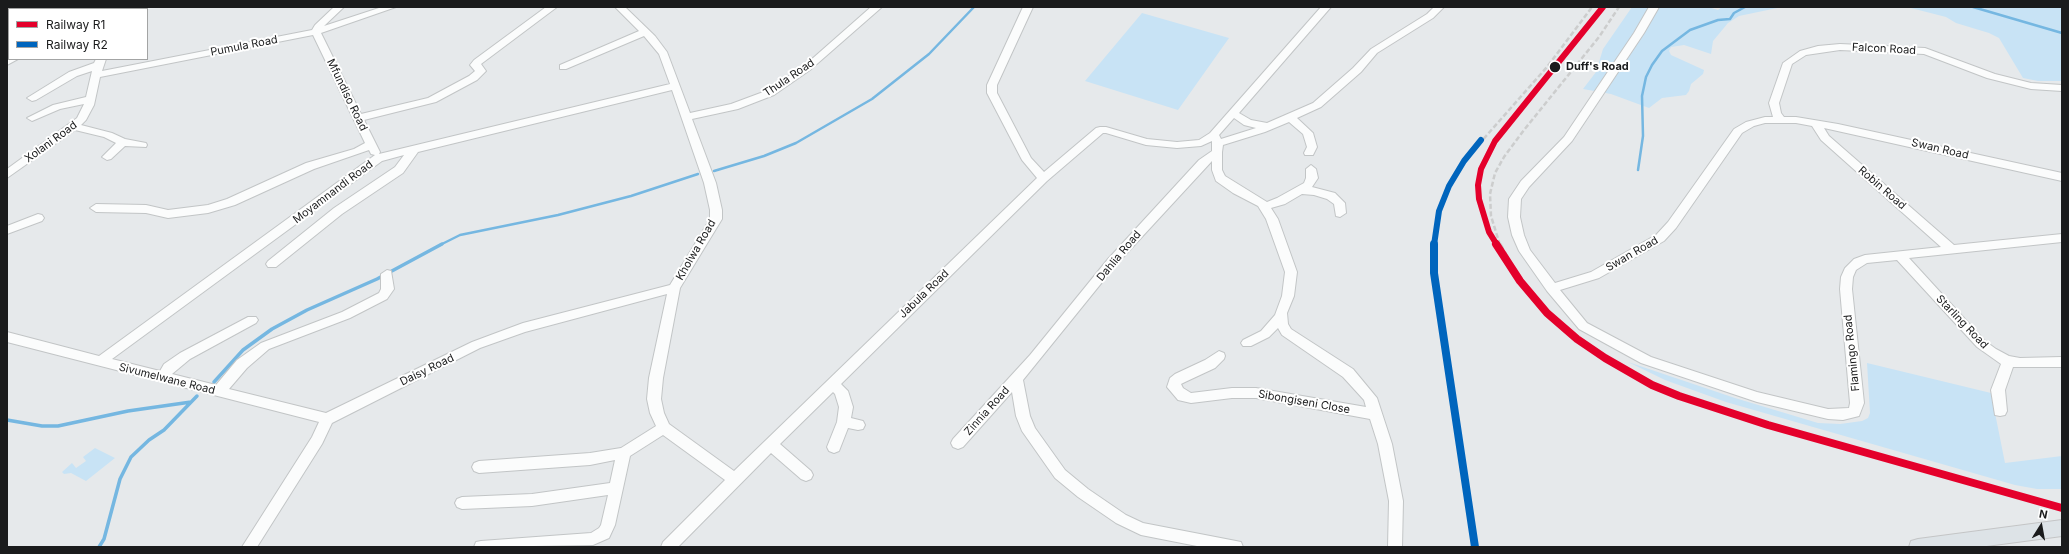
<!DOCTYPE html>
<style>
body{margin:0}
#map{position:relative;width:2069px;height:554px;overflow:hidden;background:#e6e9eb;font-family:Inter,sans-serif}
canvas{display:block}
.frame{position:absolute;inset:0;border:8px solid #1a1b1c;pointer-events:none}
.legend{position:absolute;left:8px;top:8px;width:140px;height:52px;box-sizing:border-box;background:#fff;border:1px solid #a3a4a4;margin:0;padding:5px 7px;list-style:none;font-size:12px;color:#1a1b1c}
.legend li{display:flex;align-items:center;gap:8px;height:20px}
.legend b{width:20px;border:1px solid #a3a4a4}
.north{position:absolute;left:2021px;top:506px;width:40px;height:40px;-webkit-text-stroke:3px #fff;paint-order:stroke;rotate:11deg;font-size:11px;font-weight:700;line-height:16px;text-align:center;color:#1a1b1c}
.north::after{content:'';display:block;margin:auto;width:14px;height:18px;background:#1a1b1c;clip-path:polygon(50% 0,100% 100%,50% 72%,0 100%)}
</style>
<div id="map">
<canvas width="2069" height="554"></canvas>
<div class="frame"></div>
<ul class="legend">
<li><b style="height:5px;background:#e4002b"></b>Railway R1</li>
<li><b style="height:5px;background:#0065bd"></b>Railway R2</li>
</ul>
<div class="north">N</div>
</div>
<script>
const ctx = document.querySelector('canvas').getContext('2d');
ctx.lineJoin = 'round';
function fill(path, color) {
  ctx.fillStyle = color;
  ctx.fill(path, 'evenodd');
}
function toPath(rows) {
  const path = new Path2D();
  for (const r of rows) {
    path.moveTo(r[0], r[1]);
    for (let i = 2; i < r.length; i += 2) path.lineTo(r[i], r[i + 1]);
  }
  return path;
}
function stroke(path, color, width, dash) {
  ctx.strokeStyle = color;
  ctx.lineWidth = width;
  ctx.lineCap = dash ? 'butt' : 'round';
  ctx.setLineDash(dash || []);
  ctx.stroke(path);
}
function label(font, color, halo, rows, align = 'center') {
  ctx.font = font + ' Inter,sans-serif';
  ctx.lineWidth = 4;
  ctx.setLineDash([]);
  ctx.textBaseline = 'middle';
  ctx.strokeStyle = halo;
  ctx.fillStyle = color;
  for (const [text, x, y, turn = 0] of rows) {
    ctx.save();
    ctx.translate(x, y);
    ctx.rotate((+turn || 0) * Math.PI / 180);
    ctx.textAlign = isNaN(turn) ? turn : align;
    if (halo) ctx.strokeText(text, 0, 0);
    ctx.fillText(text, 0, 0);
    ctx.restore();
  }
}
fill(toPath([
 [1632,7,1708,7,1718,10,1722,7,1782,7,1739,16,1728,23,1713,41,1711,54,1684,45,1671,47,1669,51,1671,55,1704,70,1703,74,1691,84,1689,91,1686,95,1662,98,1649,108,1611,94,1583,89,1596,72,1603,49],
 [1907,7,2062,7,2062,81,2038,81,2023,78,1999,38,1989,33,1956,23,1946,17],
 [1142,13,1229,38,1178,110,1085,81],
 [1628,362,1735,398,1818,423,1840,424,1862,421,1868,418,1870,413,1867,363,1991,393,2005,463,2062,456,2062,489,2037,489,2015,485,1726,402,1665,380],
 [95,448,115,458,86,481,71,473,64,474,62,472,72,463,76,468,86,461,83,457]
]), '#c8e3f5');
stroke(toPath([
 [1973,7,2062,33],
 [1638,170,1643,136,1642,96,1646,77,1652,65,1662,51,1690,30,1718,20,1730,19,1734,13,1745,7],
 [714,171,764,156,796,143,872,99,929,54,974,7],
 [440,245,460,235,558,215,631,196,698,174]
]), '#75b7e1', 2.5);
stroke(toPath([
 [214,382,243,350,272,329,307,310,377,279,442,244],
 [7,420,42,426,58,426,128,411,191,402],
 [99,547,104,539,120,479,131,457,149,440,164,430,197,396]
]), '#75b7e1', 3.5);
const minor = toPath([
 [120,7,135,7,133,9,118,9,120,7],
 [334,7,344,7,324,26,382,7,396,7,321,33,361,114,428,98,469,76,475,71,470,65,474,60,546,7,557,7,481,64,486,71,477,80,436,102,364,120,380,152,379,154,670,84,659,54,644,36,566,69,560,69,560,65,639,31,615,7,625,7,655,36,667,52,690,113,731,104,766,91,804,66,871,7,882,7,810,70,774,95,738,109,692,119,716,183,722,210,722,219,680,288,663,378,661,399,664,413,669,424,734,471,1037,178,1022,160,987,93,987,85,1023,7,1033,7,997,85,997,93,1031,158,1044,172,1096,128,1100,127,1106,127,1147,139,1177,142,1199,140,1210,133,1321,7,1331,7,1239,113,1251,120,1267,123,1313,103,1353,68,1371,49,1427,14,1434,7,1444,7,1433,18,1377,53,1361,72,1321,107,1297,118,1313,133,1317,147,1313,155,1305,155,1304,153,1307,147,1303,134,1289,122,1265,132,1223,145,1222,152,1222,170,1225,176,1267,202,1277,198,1304,183,1306,178,1306,169,1311,165,1316,169,1318,178,1312,187,1335,193,1345,203,1346,213,1340,217,1336,216,1334,204,1327,199,1314,195,1302,194,1285,204,1271,208,1278,219,1297,272,1294,296,1287,313,1288,324,1291,329,1353,369,1377,398,1392,444,1403,501,1402,547,1388,547,1389,501,1378,444,1370,419,1256,398,1232,398,1191,403,1178,400,1167,387,1170,378,1175,374,1205,360,1219,351,1224,353,1225,356,1224,359,1215,368,1185,382,1181,384,1183,388,1191,393,1232,388,1256,388,1366,407,1364,400,1343,377,1282,335,1278,328,1269,337,1251,346,1243,346,1241,343,1243,340,1261,331,1275,315,1282,296,1285,272,1266,219,1258,206,1233,193,1216,181,1212,170,1212,161,1116,265,1023,380,1030,416,1035,428,1065,470,1088,489,1126,515,1143,523,1236,541,1241,542,1243,547,1202,547,1141,535,1116,523,1078,497,1055,478,1022,431,1016,416,1012,392,963,447,958,449,953,447,951,443,953,439,1030,355,1108,259,1199,160,1212,151,1212,141,1201,146,1177,148,1146,145,1106,133,1103,133,1047,181,841,384,848,391,853,407,851,418,863,421,865,425,863,429,858,430,848,428,839,451,834,453,829,451,827,447,837,422,839,407,835,394,833,392,780,444,811,471,813,475,811,479,806,481,801,479,771,453,678,547,661,547,663,542,725,480,663,435,630,456,615,525,609,538,593,545,474,547,476,542,481,541,591,533,599,528,601,525,608,495,532,506,462,509,457,507,455,503,457,499,462,497,532,494,610,483,615,460,590,465,479,473,474,471,472,467,474,463,479,461,590,453,621,448,656,426,650,413,647,399,649,378,667,294,525,332,480,348,332,423,322,444,257,547,242,547,312,437,319,422,7,342,7,332,99,356,375,155,371,154,369,150,314,169,235,205,208,213,168,218,146,213,96,212,90,208,96,204,146,205,168,210,208,205,227,199,306,163,354,149,365,143,313,35,100,77,94,105,86,120,81,125,112,133,125,139,146,143,147,145,146,147,125,146,111,159,107,160,102,157,116,143,104,137,75,130,7,178,7,169,77,118,84,104,60,109,32,121,27,118,53,105,86,97,92,71,77,76,36,100,32,101,27,98,69,72,94,63,96,59,106,59,102,71,312,30,315,25,334,7],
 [672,90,704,183,710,210,710,219,670,285,523,323,472,342,326,413,229,389,247,368,269,349,350,318,387,299,394,289,391,271,387,270,381,274,381,289,379,293,342,312,261,343,237,360,216,385,172,374,190,359,256,323,258,320,256,317,248,317,180,353,164,364,160,371,112,359,382,161,404,155,395,167,334,208,268,261,266,264,268,267,276,267,342,214,403,173,418,152,672,90],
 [1234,118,1244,125,1256,128,1221,139,1219,135,1234,118],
 [1649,7,1659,7,1644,33,1572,141,1529,187,1521,199,1520,217,1524,235,1530,250,1555,283,1591,272,1656,235,1668,222,1734,129,1746,122,1765,117,1773,117,1769,103,1783,63,1800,51,1818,46,1840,44,1925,48,1995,74,2031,83,2062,85,2062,91,2031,89,1987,78,1924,54,1840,50,1806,55,1792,64,1779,103,1781,113,1784,117,1796,117,1838,124,2062,173,2062,181,1824,128,1829,136,1954,245,2062,234,2062,242,1909,258,1985,341,1996,349,2009,356,2020,358,2062,357,2062,367,2013,367,2005,390,2007,411,2005,415,2000,416,1995,415,1991,390,2001,364,1977,347,1897,260,1867,263,1856,270,1853,277,1852,289,1864,403,1859,416,1843,420,1828,419,1757,402,1641,363,1579,329,1547,291,1519,251,1512,235,1508,217,1509,199,1521,181,1564,137,1634,33,1649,7],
 [1765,123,1796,123,1812,126,1821,140,1941,247,1865,255,1854,259,1845,268,1841,277,1840,289,1850,403,1849,408,1828,409,1757,392,1651,357,1587,323,1560,290,1599,278,1664,241,1676,228,1742,133,1754,126,1765,123],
 [9,57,9,59,18,59,7,65,7,58,9,57],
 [38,214,42,215,44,218,42,221,7,234,7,226,38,214]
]);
const major = toPath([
 [2062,520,2062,536,1979,547,1909,547,1911,541,1918,539,2062,520]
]);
stroke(minor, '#c2c5c6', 2);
stroke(major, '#c4c5c6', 2);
fill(minor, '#fbfcfc');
fill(major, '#dde3e7');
stroke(toPath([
 [1434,245,1439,211,1449,186,1464,161,1547,67,1592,7],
 [1500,245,1491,216,1490,194,1495,173,1504,157,1524,130,1599,37,1619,7]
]), '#cccdcd', 2.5, [5, 2.5]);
stroke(toPath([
 [1434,244,1434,273,1472,529],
 [1500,244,1520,281]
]), '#cccdcd', 3.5, [6, 3.5]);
stroke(toPath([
 [1497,245,1489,232,1479,199,1478,185,1481,169,1495,141,1603,7]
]), '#e4002b', 6);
stroke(toPath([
 [1496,244,1520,281,1547,313,1577,339,1605,358,1652,385,1679,396,1768,425,2062,508]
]), '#e4002b', 8);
stroke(toPath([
 [1434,245,1439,211,1449,186,1464,161,1481,140]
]), '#0065bd', 6);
stroke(toPath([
 [1434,244,1434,273,1475,547]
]), '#0065bd', 8);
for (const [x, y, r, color] of [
 [1555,67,6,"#1a1b1c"]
]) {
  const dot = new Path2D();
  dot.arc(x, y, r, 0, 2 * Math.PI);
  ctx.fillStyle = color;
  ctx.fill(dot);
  stroke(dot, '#fff', 1.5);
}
label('11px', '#1a1b1c', '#fff', [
 ["Pumula Road",244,46,-11],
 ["Falcon Road",1884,49,3],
 ["Thula Road",789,78,-34],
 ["Mfundiso Road",347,95,64],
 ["Xolani Road",51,142,-36],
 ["Swan Road",1940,149,13],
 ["Robin Road",1882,188,41],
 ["Moyamnandi Road",333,192,-37],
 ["Kholwa Road",696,250,-60],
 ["Swan Road",1632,254,-30],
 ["Dahlia Road",1119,256,-50],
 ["Jabula Road",924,294,-44],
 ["Starling Road",1962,322,46],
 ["Flamingo Road",1852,353,-96],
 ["Daisy Road",427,370,-26],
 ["Sivumelwane Road",167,379,14],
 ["Sibongiseni Close",1304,402,10],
 ["Zinnia Road",987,411,-48]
]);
label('bold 11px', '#1a1b1c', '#fff', [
 ["Duff's Road",1566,67]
], 'left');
</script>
